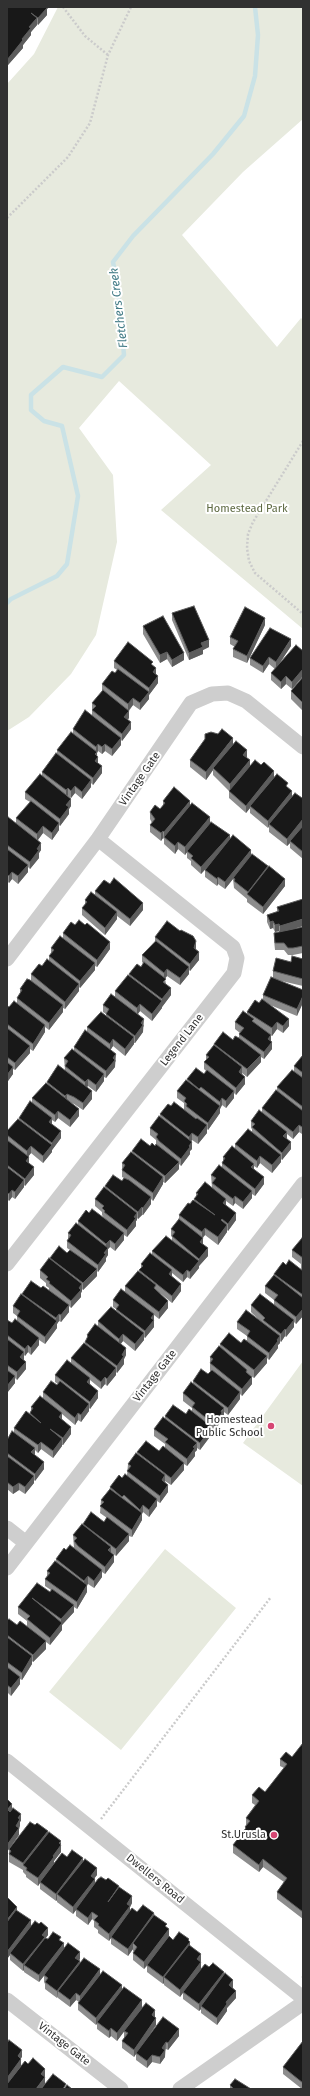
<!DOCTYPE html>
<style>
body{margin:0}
#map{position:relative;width:310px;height:2096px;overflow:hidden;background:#fff;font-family:"Fira Sans",sans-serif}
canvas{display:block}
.frame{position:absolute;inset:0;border:8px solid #313131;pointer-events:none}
</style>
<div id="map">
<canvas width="310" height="2096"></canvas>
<div class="frame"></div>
</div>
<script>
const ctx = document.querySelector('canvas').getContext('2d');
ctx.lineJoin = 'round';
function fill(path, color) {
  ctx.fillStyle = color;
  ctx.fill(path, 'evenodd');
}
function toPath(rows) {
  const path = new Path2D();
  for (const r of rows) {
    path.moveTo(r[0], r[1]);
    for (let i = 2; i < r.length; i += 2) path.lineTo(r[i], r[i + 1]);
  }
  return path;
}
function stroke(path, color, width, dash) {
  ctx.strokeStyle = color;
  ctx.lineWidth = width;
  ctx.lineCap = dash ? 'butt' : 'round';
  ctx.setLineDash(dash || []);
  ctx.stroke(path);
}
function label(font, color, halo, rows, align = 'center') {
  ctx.font = font + ' "Fira Sans",sans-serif';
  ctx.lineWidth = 4;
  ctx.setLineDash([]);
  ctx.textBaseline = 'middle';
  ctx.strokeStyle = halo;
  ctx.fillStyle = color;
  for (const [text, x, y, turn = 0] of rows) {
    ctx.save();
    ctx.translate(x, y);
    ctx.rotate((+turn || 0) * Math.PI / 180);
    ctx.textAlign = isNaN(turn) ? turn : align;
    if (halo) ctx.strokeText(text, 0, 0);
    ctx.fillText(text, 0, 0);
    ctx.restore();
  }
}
fill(toPath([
 [58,7,303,7,303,119,243,172,182,235,277,347,301,318,303,320,303,629,161,510,211,465,119,381,79,428,113,475,117,542,96,635,71,674,29,717,7,731,7,84,34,54],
 [303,1361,303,1486,243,1443],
 [165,1549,236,1608,121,1750,49,1692]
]), '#e7eade');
stroke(toPath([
 [7,603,11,599,57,576,67,564,78,496,62,426,44,421,31,410,31,395,63,367,102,377,124,355,117,282,113,262,133,236,213,154,244,116,255,76,258,35,255,7]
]), '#cae2e6', 4.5);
stroke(toPath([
 [63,7,85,36,108,55],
 [7,218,68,157,90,123,108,55,131,7],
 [303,441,253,522,248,534,247,548,249,561,255,573,303,614],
 [101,1819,271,1597],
 [303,1978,303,1974]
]), '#cbcbcb', 2.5, [2, 2]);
stroke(toPath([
 [7,959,98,839,191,703,212,694,228,693,246,701,303,747],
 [7,1264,234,973,237,958,233,947,98,839],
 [7,1528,26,1543],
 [7,1568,303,1184],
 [7,1761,303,1998],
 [7,2000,121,2089],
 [180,2089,303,2003]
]), '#cecece', 15);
fill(toPath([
 [7,7,49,7,47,9,47,15,38,25,37,24,37,25,31,32,31,35,23,45,23,48,8,65,8,69],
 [172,613,209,647,203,650,203,654,189,660,172,620],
 [265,625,247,663,233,657,233,649,235,647,230,644,230,637],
 [143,626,184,660,172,667,167,659,160,663,143,634],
 [291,646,278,665,303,651,303,676,292,689,286,684,281,689,271,680,271,673,275,669,269,664,263,673,250,665,250,658],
 [114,661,153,666,158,683,149,695,149,694,149,699,140,710,133,705,129,711,129,718,128,719,131,729,122,741,121,740,121,745,112,756,105,751,102,754,98,751,97,753,98,763,102,773,93,785,91,783,91,787,82,799,75,793,71,798,67,796,71,806,69,809,69,814,60,826,59,825,59,830,52,840,43,833,38,840,41,850,39,853,39,858,30,869,28,867,28,872,18,884,12,879,9,883,7,881,7,819,16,823,16,818,30,802,25,799,25,792,42,776,42,772,57,754,57,750,73,733,73,729,92,715,92,703,102,692,102,684,115,673,117,670,114,668],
 [303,677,303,711,291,699,291,691],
 [233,744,247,757,246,757,250,766,274,777,288,788,292,797,302,798,303,797,303,859,290,848,290,843,287,846,269,832,269,826,268,828,250,813,250,808,246,813,229,798,229,791,213,775,213,770,206,780,190,767,190,760],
 [163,801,190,805,210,823,230,839,268,868,285,886,263,914,247,902,247,899,234,888,233,879,225,889,218,884,217,886,205,877,205,870,212,862,201,874,191,865,191,861,187,858,187,851,185,855,178,849,175,854,164,844,164,839,163,838,161,841,150,832,150,825,152,823,150,819,150,812,160,809,163,806],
 [95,891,143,910,130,926,117,916,117,919,105,935,82,915,82,908,85,905,85,900,95,895],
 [277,907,303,926,292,929,303,927,303,953,293,955,288,955,284,950,275,950,274,940,274,933,279,932,279,931,275,932,273,928,270,929,267,922,267,915,277,912],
 [63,933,110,949,97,967,95,966,95,970,80,988,79,987,79,991,65,1009,63,1008,63,1012,49,1030,45,1027,45,1032,33,1051,30,1049,30,1053,15,1070,13,1069,13,1074,8,1081,8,1084,7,1086,7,1006,9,1007,17,1003,17,998,20,994,20,989,31,980,31,974,49,961,49,956,51,953,51,948,63,939],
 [155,937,196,948,196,950,199,960,190,971,189,970,189,974,180,985,167,976,165,978,166,984,171,995,162,1007,162,1006,162,1008,152,1021,140,1011,138,1014,144,1026,143,1027,143,1032,135,1043,134,1043,134,1044,125,1056,113,1046,110,1050,116,1061,115,1062,115,1067,106,1078,104,1077,104,1081,96,1092,88,1086,87,1087,92,1099,83,1110,74,1104,69,1102,79,1116,70,1127,58,1118,55,1122,52,1120,52,1124,61,1138,52,1150,52,1152,43,1163,31,1153,28,1157,29,1163,34,1175,25,1186,24,1185,24,1187,15,1199,12,1197,9,1201,7,1199,7,1131,19,1119,19,1118,32,1103,32,1098,47,1084,47,1082,65,1070,64,1058,74,1050,74,1047,87,1032,87,1027,106,1015,106,1014,103,1012,103,1005,115,996,115,991,129,976,129,974,141,967,143,963,142,962,142,955,155,941],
 [303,959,303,986,277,980,303,990,297,1016,270,1005,289,1026,283,1033,277,1029,272,1036,269,1034,272,1049,264,1059,261,1057,261,1062,247,1077,242,1073,245,1084,236,1095,234,1093,234,1098,226,1108,222,1105,220,1109,220,1113,208,1130,207,1129,207,1133,198,1144,192,1140,191,1141,192,1149,190,1151,190,1154,181,1166,179,1164,179,1169,165,1183,163,1182,163,1184,153,1201,151,1199,151,1204,143,1215,142,1215,138,1219,137,1218,137,1220,136,1221,136,1226,127,1237,124,1235,124,1240,115,1251,110,1247,108,1249,108,1255,106,1258,106,1261,98,1272,97,1271,97,1276,83,1290,82,1289,82,1291,81,1293,81,1297,71,1308,69,1306,69,1312,61,1322,59,1321,57,1324,57,1328,45,1344,39,1340,39,1345,31,1355,28,1352,25,1356,24,1355,24,1360,26,1369,17,1380,15,1378,15,1383,7,1393,7,1320,12,1323,17,1320,17,1316,13,1313,13,1306,22,1295,22,1294,41,1288,49,1290,49,1288,46,1286,46,1283,40,1278,40,1270,50,1259,50,1258,67,1253,70,1250,67,1248,67,1241,68,1239,68,1233,78,1224,78,1221,89,1213,104,1218,102,1215,102,1212,95,1206,95,1199,105,1188,105,1186,122,1181,124,1178,122,1177,122,1163,132,1153,132,1151,150,1146,155,1146,156,1145,156,1140,150,1135,150,1128,160,1117,160,1114,171,1106,184,1109,184,1103,177,1098,177,1091,187,1081,187,1079,204,1074,206,1071,204,1069,204,1062,206,1060,206,1055,214,1045,214,1044,239,1038,239,1034,240,1033,235,1029,235,1022,247,1014,247,1012,263,1000,263,995,273,978,273,971,291,962],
 [303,1055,303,1133,302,1134,299,1132,293,1139,287,1134,287,1138,291,1149,282,1160,281,1159,281,1162,272,1173,260,1163,257,1168,254,1166,254,1169,264,1184,255,1196,252,1194,252,1198,243,1209,235,1203,233,1206,226,1201,226,1206,236,1220,228,1231,227,1230,227,1232,218,1245,205,1235,203,1238,203,1244,208,1256,199,1266,199,1268,190,1279,187,1277,183,1282,172,1273,172,1277,181,1291,172,1303,160,1293,168,1308,159,1319,154,1315,154,1327,145,1338,144,1337,144,1340,135,1351,123,1341,121,1344,126,1355,124,1359,124,1364,117,1373,116,1372,116,1375,107,1386,105,1384,101,1389,90,1380,90,1384,98,1398,90,1409,89,1408,89,1411,81,1422,78,1420,75,1425,62,1414,62,1420,71,1434,63,1445,62,1445,62,1446,53,1458,41,1449,38,1453,35,1450,35,1455,44,1469,35,1481,34,1480,34,1483,25,1494,19,1490,13,1494,7,1489,7,1440,14,1433,14,1428,30,1414,30,1413,31,1410,31,1407,43,1398,43,1392,57,1385,58,1384,55,1382,55,1375,71,1363,71,1358,85,1343,85,1342,87,1339,87,1335,98,1326,98,1321,116,1311,116,1309,113,1307,113,1300,125,1292,125,1286,139,1272,139,1270,141,1268,141,1264,152,1255,152,1251,172,1241,172,1237,171,1236,171,1229,179,1219,179,1215,194,1200,194,1199,196,1197,196,1193,212,1188,211,1175,222,1167,222,1163,223,1161,223,1157,235,1149,235,1144,252,1132,252,1129,251,1128,251,1121,262,1113,262,1108,277,1091,277,1087,294,1071,294,1066],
 [303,1237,303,1316,296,1324,294,1322,294,1327,286,1337,285,1336,281,1342,280,1341,280,1343,278,1345,278,1348,269,1360,267,1358,267,1363,254,1378,247,1373,252,1384,242,1396,240,1394,240,1399,228,1415,224,1412,224,1415,222,1417,222,1420,214,1431,212,1430,212,1434,200,1450,197,1448,197,1450,195,1452,195,1456,187,1466,184,1464,184,1470,171,1485,165,1481,168,1492,160,1503,157,1501,157,1506,149,1517,143,1512,142,1513,142,1520,132,1537,129,1536,129,1541,116,1556,111,1552,114,1562,105,1574,102,1572,102,1577,94,1588,88,1584,87,1585,87,1592,77,1609,74,1607,74,1612,62,1625,62,1630,50,1645,46,1642,46,1649,33,1662,32,1661,32,1664,22,1680,20,1679,20,1684,11,1696,7,1692,7,1621,17,1625,27,1626,27,1621,18,1614,18,1607,50,1592,51,1590,45,1586,45,1579,47,1576,47,1571,56,1562,56,1559,66,1550,74,1548,73,1535,83,1525,83,1524,104,1522,107,1518,100,1513,101,1500,110,1489,110,1487,122,1478,127,1475,128,1464,137,1454,137,1452,159,1451,165,1448,165,1444,154,1436,154,1429,165,1418,165,1416,186,1414,192,1411,192,1408,183,1401,183,1393,193,1383,193,1381,208,1374,211,1371,210,1371,210,1357,220,1347,220,1344,241,1343,247,1340,247,1336,237,1329,237,1322,258,1319,251,1312,251,1305,274,1305,274,1300,265,1293,265,1286,274,1276,274,1274,286,1265,301,1269,301,1264,292,1257,292,1250,303,1239],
 [303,1743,303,1919,277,1899,277,1892,284,1882,263,1867,259,1872,233,1853,233,1845,245,1830,245,1827,246,1825,246,1818,255,1805,252,1803,252,1795,265,1792,284,1768,280,1766,280,1759,292,1757],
 [35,1825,48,1833,61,1844,61,1852,54,1861,54,1863,67,1857,83,1862,97,1875,94,1878,95,1884,106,1880,119,1887,132,1903,130,1907,130,1911,154,1915,167,1928,169,1936,173,1940,189,1941,190,1945,201,1961,201,1969,209,1967,224,1974,233,1987,233,1988,236,1998,227,2008,227,2011,217,2025,201,2013,201,2009,199,2011,183,1999,183,1992,180,1997,164,1985,164,1983,163,1984,147,1972,147,1966,144,1969,133,1960,133,1953,134,1951,133,1951,133,1949,128,1956,111,1944,111,1938,109,1941,98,1933,98,1930,94,1927,94,1921,92,1919,88,1925,76,1916,76,1910,73,1914,57,1902,57,1900,56,1901,40,1889,40,1883,38,1886,26,1877,26,1875,23,1872,23,1869,23,1870,9,1862,9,1849],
 [17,1911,31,1926,48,1935,46,1938,48,1939,61,1941,64,1949,80,1959,79,1960,80,1964,100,1975,122,1990,155,2017,156,2025,149,2036,179,2036,168,2050,166,2049,165,2050,165,2057,160,2064,152,2062,147,2068,136,2060,136,2054,134,2057,122,2048,122,2041,124,2038,124,2031,117,2041,111,2036,109,2038,97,2029,97,2023,96,2025,78,2010,78,2003,79,2002,76,2000,70,2007,58,1998,58,1997,57,1998,45,1989,45,1984,44,1982,44,1976,39,1982,24,1972,24,1970,23,1971,10,1960,10,1955,7,1959],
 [303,2041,303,2089,302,2089,283,2074,283,2067],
 [230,2085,251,2089,230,2089]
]), '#8c8c8c');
fill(toPath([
 [44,7,49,7,47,9,47,15,38,25,38,18],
 [37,18,37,25,31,32,31,35,23,45,23,48,8,65,8,69,7,71,7,60,22,39,29,27],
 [265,618,265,625,247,663,247,656],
 [291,639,291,646,276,669,276,662],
 [209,640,209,647,203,650,203,654,189,660,189,653,201,643],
 [167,652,167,659,160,663,160,655],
 [184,653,184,660,172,667,172,660],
 [269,657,269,664,263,673,263,666],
 [156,668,156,675,153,672],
 [303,669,303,676,292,689,292,682],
 [158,676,158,683,149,695,149,688],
 [286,676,286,684,281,689,281,682],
 [149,692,149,699,140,710,140,703],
 [133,698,133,705,128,711,128,704],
 [129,711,129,718,124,724,124,717],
 [131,722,131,729,122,741,122,734],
 [121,738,121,745,112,756,112,749],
 [233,738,233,745,213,768,213,770,206,780,206,772],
 [98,744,98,751,97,753,97,759,95,754,96,752,96,747],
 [105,744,105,751,102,754,102,747],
 [247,750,247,757,243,762,243,755],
 [98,757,98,764,95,761],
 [250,760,250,767,230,791,230,784],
 [102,766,102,773,93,785,93,778],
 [274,771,274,778,250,806,250,808,246,813,246,806],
 [91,780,91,787,82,799,82,792],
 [75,786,75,793,71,798,71,791],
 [68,788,68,795,66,797,66,790],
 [292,791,292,798,269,824,269,826,268,828,268,821],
 [71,799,71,806,69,809,69,814,60,826,60,819,66,805],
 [190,801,190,808,164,838,164,832],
 [210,817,210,824,185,855,185,847],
 [303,819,303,827,290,841,290,843,287,846,287,839],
 [59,823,59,830,52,840,52,833],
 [43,826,43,833,37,841,37,834],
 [163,831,163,838,161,841,161,833],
 [230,835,230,842,201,874,201,867],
 [178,842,178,849,175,854,175,846],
 [41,843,41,850,39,853,39,858,30,869,30,862,37,849],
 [251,850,251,857,233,878,233,879,225,889,225,882],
 [28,865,28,872,18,884,18,876],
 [268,866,268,873,248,895,248,892],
 [12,872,12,879,9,883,9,876],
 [218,877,218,884,217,886,217,879],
 [285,879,285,886,263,914,263,907],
 [143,903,143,910,130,926,130,919],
 [117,912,117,919,105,935,105,928],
 [303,919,303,926,280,933,280,926],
 [273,921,273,928,270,929,270,922],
 [279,924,279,931,275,932,275,925],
 [196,941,196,948,194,955,194,948],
 [110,942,110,949,97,967,97,960],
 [199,952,199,960,190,971,190,964],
 [95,963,95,970,80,988,80,981],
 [189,967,189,974,180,985,180,978],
 [167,969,167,976,164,980,164,973],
 [79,984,79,991,65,1009,65,1002],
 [171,988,171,995,162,1007,162,999],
 [303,996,303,1003,297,1016,297,1009],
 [162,1001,162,1008,152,1021,152,1014],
 [140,1004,140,1011,137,1015,137,1008],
 [63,1005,63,1012,49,1030,49,1023],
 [144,1019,143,1032,135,1043,135,1036,141,1023],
 [289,1019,289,1026,283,1033,283,1026],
 [277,1022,277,1029,272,1036,272,1028],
 [45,1025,45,1032,33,1051,33,1044],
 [271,1035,271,1042,268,1039],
 [134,1037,134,1044,125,1056,125,1049],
 [113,1039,113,1046,110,1051,110,1044],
 [272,1042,272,1049,264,1059,264,1052],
 [30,1046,30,1053,15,1070,15,1063],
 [116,1054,115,1067,106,1078,106,1071,113,1058],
 [261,1055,261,1062,247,1077,247,1069],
 [13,1067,13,1074,8,1081,8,1084,7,1086,7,1075],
 [242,1067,242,1075,239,1072],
 [104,1074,104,1081,96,1092,96,1085],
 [245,1077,245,1084,236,1095,236,1088],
 [88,1079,88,1086,85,1089,85,1082],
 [92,1091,92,1099,83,1110,83,1103],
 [234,1091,234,1098,226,1108,226,1101],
 [67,1094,67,1101,65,1103,65,1096],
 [222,1098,222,1105,220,1109,220,1102],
 [220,1106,220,1113,208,1130,208,1123],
 [79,1109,79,1116,70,1127,70,1120],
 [58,1111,58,1118,55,1122,55,1115],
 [52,1118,52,1125,49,1122],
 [207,1125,207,1133,198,1144,198,1137],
 [299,1125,299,1132,293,1139,293,1132],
 [303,1126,303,1133,302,1134,302,1127],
 [61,1131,61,1138,52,1150,52,1143],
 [287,1132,287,1139,283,1136],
 [192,1133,192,1140,189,1145,189,1137],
 [192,1142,192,1149,190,1151,190,1154,181,1166,181,1159,189,1146],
 [291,1142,291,1149,282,1160,282,1153],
 [52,1145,52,1152,43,1163,43,1156],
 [31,1146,31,1153,27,1158,27,1151],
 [281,1155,281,1162,272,1173,272,1165],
 [260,1156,260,1163,257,1168,257,1161],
 [29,1157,29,1164,26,1161],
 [179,1162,179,1169,165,1183,165,1176],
 [254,1164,254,1171,251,1167],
 [34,1167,34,1175,25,1186,25,1179],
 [163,1177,163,1184,153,1201,153,1193],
 [264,1177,264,1184,255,1196,255,1189],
 [24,1180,24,1187,15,1199,15,1192],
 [12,1190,12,1197,9,1201,9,1194],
 [252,1191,252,1198,243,1209,243,1202],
 [235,1196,235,1203,233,1206,233,1199],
 [151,1197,151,1204,143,1215,143,1208],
 [226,1199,226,1206,223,1203],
 [142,1207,142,1215,138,1219,138,1212],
 [137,1213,137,1220,136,1221,136,1226,127,1237,127,1230,134,1217],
 [236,1213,236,1220,228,1231,228,1224],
 [227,1225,227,1232,218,1245,218,1237],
 [205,1228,205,1235,202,1238,203,1238,203,1245,200,1242,202,1239,202,1232],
 [124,1233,124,1240,115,1251,115,1244],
 [110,1240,110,1247,108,1249,108,1255,106,1258,106,1261,98,1272,98,1265,106,1251,106,1244],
 [208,1248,208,1256,199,1266,199,1259],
 [199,1261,199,1268,190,1279,190,1272],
 [97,1269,97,1276,83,1290,83,1283],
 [172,1270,172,1278,169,1274],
 [187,1270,187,1277,183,1282,183,1275],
 [82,1284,82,1291,81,1293,81,1297,71,1308,71,1301,79,1288],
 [181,1284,181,1291,172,1303,172,1296],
 [168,1301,168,1308,159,1319,159,1312],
 [69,1305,69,1312,61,1322,61,1315],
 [303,1309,303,1316,296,1324,296,1317],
 [59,1314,59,1321,57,1324,57,1328,45,1344,45,1337,56,1322,56,1318],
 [154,1314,154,1327,145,1338,145,1331,151,1318],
 [294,1320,294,1327,286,1337,286,1330],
 [285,1329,285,1336,281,1342,281,1334],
 [144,1333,144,1340,135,1351,135,1344],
 [123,1334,123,1341,119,1346,119,1339],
 [280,1336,280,1343,278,1345,278,1348,269,1360,269,1353,277,1340],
 [39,1338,39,1345,31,1355,31,1348],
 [28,1345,28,1352,25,1356,25,1349],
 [126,1348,126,1355,124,1359,124,1364,117,1373,117,1366,122,1355],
 [24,1352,24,1360,20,1357],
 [267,1356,267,1363,254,1378,254,1370],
 [26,1362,26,1369,17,1380,17,1372],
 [116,1368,116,1375,107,1386,107,1379],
 [15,1376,15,1383,7,1393,7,1386],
 [105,1377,105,1384,101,1389,101,1382],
 [252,1377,252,1384,242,1396,242,1389],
 [90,1378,90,1385,87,1382],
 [98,1391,98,1398,90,1409,90,1402],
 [240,1392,240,1399,228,1415,228,1408],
 [89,1404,89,1411,81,1422,81,1415],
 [224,1408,224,1415,222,1417,222,1420,214,1431,214,1424],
 [62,1413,62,1420,59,1417],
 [78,1413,78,1420,75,1425,75,1418],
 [71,1427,71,1434,63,1445,63,1438],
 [212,1427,212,1434,200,1450,200,1443],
 [62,1439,62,1446,53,1458,53,1451],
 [41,1442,41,1449,38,1453,38,1445],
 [197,1443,197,1450,195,1452,195,1456,187,1466,187,1459,193,1447],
 [35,1448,35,1455,31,1452],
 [44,1462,44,1469,35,1481,35,1474],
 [184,1463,184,1470,171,1485,171,1478],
 [165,1475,165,1482,162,1480],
 [34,1476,34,1483,25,1494,25,1487],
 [19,1483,19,1490,13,1494,13,1487],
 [168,1485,168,1492,160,1503,160,1496],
 [157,1499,157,1506,149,1517,149,1510],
 [143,1505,143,1512,140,1517,140,1510],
 [142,1513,142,1520,132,1537,132,1530],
 [129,1534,129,1541,116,1556,116,1549],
 [111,1547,111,1554,108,1550],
 [114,1555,114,1562,105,1574,105,1567],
 [102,1570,102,1577,94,1588,94,1581],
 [88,1576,88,1584,84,1588,84,1581],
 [87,1585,87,1592,77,1609,77,1602],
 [74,1605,74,1612,62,1625,62,1630,50,1645,50,1638,61,1624,61,1619],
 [46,1641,46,1649,33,1662,33,1655],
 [32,1656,32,1664,22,1680,22,1673],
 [20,1677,20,1684,11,1696,11,1688],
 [12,1804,12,1811,7,1818,7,1810],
 [21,1814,21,1821,20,1822,20,1826,19,1829,19,1835,7,1852,7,1845,16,1826,18,1818],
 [48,1831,48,1838,23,1865,23,1870,23,1863],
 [61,1841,61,1852,54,1861,54,1864,40,1882,40,1883,38,1886,38,1878,53,1856],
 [83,1858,83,1866,57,1894,57,1900,56,1901,56,1894],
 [263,1859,263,1867,259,1872,259,1865],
 [97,1868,97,1875,91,1883,91,1876],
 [95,1879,95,1886,73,1914,73,1907],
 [132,1896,132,1903,130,1907,130,1913,111,1937,111,1938,109,1941,109,1934,127,1904],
 [17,1907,17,1914,7,1927,7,1920],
 [92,1912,92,1919,88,1925,88,1918],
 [154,1913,154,1920,133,1943,133,1949,128,1956,128,1949],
 [31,1920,31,1927,10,1953,10,1955,7,1959,7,1952],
 [48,1928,48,1935,24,1965,24,1970,23,1971,23,1964,42,1935],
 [169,1929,169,1936,144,1969,144,1962],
 [189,1939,189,1943,190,1942,190,1949,164,1977,164,1983,163,1984,163,1977],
 [64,1943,64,1950,39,1982,39,1975],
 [80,1952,80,1959,75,1965,75,1958],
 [201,1954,201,1961,197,1966,197,1959],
 [80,1961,80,1968,58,1991,57,1998,57,1991],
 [201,1962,201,1969,180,1997,180,1990],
 [100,1969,100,1976,80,2003,80,1996],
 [224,1972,224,1979,201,2006,201,2009,199,2011,199,2004],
 [233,1980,233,1987,229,1992,229,1985],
 [122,1985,122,1992,96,2025,96,2018],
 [236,1991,236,1998,227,2008,227,2011,217,2025,217,2018,226,2002],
 [76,1993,76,2000,70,2007,70,2000],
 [142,2000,142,2008,117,2041,117,2033],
 [155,2010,155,2018,152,2015],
 [156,2018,156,2025,137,2053,136,2053,136,2054,134,2057,134,2050],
 [111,2028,111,2036,109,2038,109,2031],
 [179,2029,179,2036,168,2050,168,2043],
 [166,2042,165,2057,160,2064,160,2057,162,2048],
 [22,2050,22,2057,18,2063,21,2059,21,2066,7,2085,7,2078,18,2056],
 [152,2055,152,2062,147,2068,147,2061],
 [45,2069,45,2076,41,2081,41,2074],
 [45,2077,45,2084,41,2089,36,2089]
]), '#5d5d5d');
const building = toPath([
 [7,7,46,7,47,8,38,18,31,13,37,18,29,27,31,28,22,39,23,40,7,60,7,7],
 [194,606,209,640,201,643,203,647,189,653,172,613,194,606],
 [245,607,265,618,247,656,233,649,238,641,230,637,245,607],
 [163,616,184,653,172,660,167,652,160,655,143,626,163,616],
 [270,628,291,639,276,662,269,657,263,666,250,658,270,628],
 [128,642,153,662,151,664,156,668,153,672,158,676,149,688,114,661,128,642],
 [296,645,303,651,303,669,292,682,286,676,281,682,271,673,296,645],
 [118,669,149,692,140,703,133,698,128,704,102,684,112,671,115,673,118,669],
 [303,677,303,703,291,691,303,677],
 [103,690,129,711,124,717,131,722,122,734,92,710,96,706,92,703,103,690],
 [85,710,121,738,112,749,105,744,102,747,98,744,96,747,73,729,85,710],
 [222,729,233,738,206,772,190,760,205,739,205,734,211,732,218,734,222,729],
 [71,732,97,752,95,754,98,757,95,761,102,766,93,778,57,750,71,732],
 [236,741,247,750,243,755,250,760,230,784,213,768,236,741],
 [56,753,91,780,82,792,75,786,71,791,68,788,66,790,42,772,56,753],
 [255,760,261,765,264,762,274,771,246,806,229,791,255,760],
 [40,774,71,799,66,805,69,807,60,819,25,792,40,774],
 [277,774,288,783,286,786,292,791,268,821,250,806,277,774],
 [174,787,190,801,164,832,163,831,161,833,150,825,155,819,150,812,155,805,160,809,165,803,163,801,174,787],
 [295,793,302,798,303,797,303,819,287,839,269,824,295,793],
 [31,801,59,823,52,833,43,826,37,834,16,818,31,801],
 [192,803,210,817,185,847,178,842,175,846,164,837,192,803],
 [8,817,41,843,37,849,39,850,30,862,7,845,7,819,8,817],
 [211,822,230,835,201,867,191,858,193,856,187,851,211,822],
 [303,826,303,852,290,841,303,826],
 [233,835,251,850,225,882,218,877,217,879,205,870,233,835],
 [7,849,28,865,18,876,12,872,9,876,7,874,7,849],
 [252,854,268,866,248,892,234,881,235,879,233,878,252,854],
 [269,866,285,879,263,907,247,894,269,866],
 [114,878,143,903,130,919,95,891,104,880,110,884,114,878],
 [91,892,117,912,105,928,82,908,87,902,85,900,91,892],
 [303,899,303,919,280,926,279,924,275,925,273,921,270,922,267,915,279,911,277,907,303,899],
 [79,920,85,925,87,923,110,942,97,960,63,933,71,922,75,925,79,920],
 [167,921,180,931,181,930,193,936,196,941,194,948,199,952,190,964,155,937,167,921],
 [303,927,303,946,293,948,288,948,284,943,275,943,274,933,303,927],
 [60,936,95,963,80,981,49,956,54,950,51,948,60,936],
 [156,941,189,967,180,978,167,969,164,973,142,955,156,941],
 [292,956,303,959,303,979,273,971,276,958,291,962,292,956],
 [47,959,79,984,65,1002,31,974,39,964,42,966,47,959],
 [144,962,166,979,163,982,171,988,162,999,129,974,137,964,141,967,144,962],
 [128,975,162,1001,152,1014,140,1004,137,1008,115,991,128,975],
 [271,977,303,990,303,996,297,1009,263,995,271,977],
 [27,979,30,980,63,1005,49,1023,17,998,22,990,20,989,27,979],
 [111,994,144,1019,141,1023,143,1025,135,1036,106,1014,109,1009,103,1005,111,994],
 [262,999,289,1019,283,1026,277,1022,272,1028,247,1012,255,1000,259,1003,262,999],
 [14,1001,45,1025,33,1044,7,1024,7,1006,9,1007,14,1001],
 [243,1011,254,1019,252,1021,271,1035,268,1039,272,1042,264,1052,239,1034,244,1028,235,1022,243,1011],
 [101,1012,134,1037,125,1049,113,1039,110,1044,87,1027,101,1012],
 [7,1028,30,1046,15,1063,7,1057,7,1028],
 [85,1030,116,1054,113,1058,115,1060,106,1071,74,1047,85,1030],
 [223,1032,233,1040,235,1036,239,1038,261,1055,247,1069,214,1044,223,1032],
 [214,1045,242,1067,239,1072,245,1077,236,1088,204,1062,209,1057,206,1055,214,1045],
 [72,1049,104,1074,96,1085,88,1079,85,1082,65,1066,68,1061,64,1058,72,1049],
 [303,1055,303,1073,294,1066,303,1055],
 [7,1062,13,1067,7,1075,7,1062],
 [58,1065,92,1091,83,1103,74,1097,67,1094,65,1096,47,1082,58,1065],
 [196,1068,204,1074,207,1070,234,1091,226,1101,222,1098,220,1102,201,1087,199,1089,187,1079,196,1068],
 [292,1070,303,1078,303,1107,277,1087,292,1070],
 [186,1080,220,1106,208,1123,186,1106,187,1104,184,1101,186,1098,177,1091,186,1080],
 [46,1083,79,1109,70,1120,58,1111,55,1115,32,1098,46,1083],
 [276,1090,303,1111,303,1126,302,1127,299,1125,293,1132,262,1108,276,1090],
 [30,1101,52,1118,49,1122,61,1131,52,1143,19,1118,30,1101],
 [174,1102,196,1119,197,1118,207,1125,198,1137,192,1133,189,1137,160,1114,168,1104,171,1106,174,1102],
 [259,1110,287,1132,283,1136,291,1142,282,1153,252,1127,255,1124,251,1121,259,1110],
 [159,1116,192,1142,189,1146,190,1147,181,1159,159,1141,156,1137,158,1134,150,1128,159,1116],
 [18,1119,52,1145,43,1156,31,1146,27,1151,7,1135,7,1131,18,1119],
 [248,1129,281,1155,272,1165,260,1156,257,1161,235,1144,248,1129],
 [141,1139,150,1146,152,1143,155,1146,156,1144,179,1162,165,1176,132,1151,141,1139],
 [7,1140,29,1157,26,1161,34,1167,25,1179,7,1165,7,1140],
 [232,1146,254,1164,251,1167,264,1177,255,1189,222,1163,225,1158,223,1157,232,1146],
 [131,1152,163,1177,153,1193,122,1170,125,1165,122,1163,131,1152],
 [219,1165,252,1191,243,1202,235,1196,233,1199,212,1183,216,1178,211,1175,219,1165],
 [7,1167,24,1180,15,1192,12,1190,9,1194,7,1192,7,1167],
 [113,1175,122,1181,124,1178,129,1180,151,1197,143,1208,142,1207,138,1212,105,1186,113,1175],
 [205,1182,226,1199,223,1203,236,1213,228,1224,222,1219,221,1220,227,1225,218,1237,205,1228,202,1232,179,1215,188,1203,190,1204,193,1200,215,1215,194,1199,198,1194,196,1193,205,1182],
 [104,1187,137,1213,134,1217,136,1218,127,1230,104,1212,105,1211,102,1208,104,1206,95,1199,104,1187],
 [92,1209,124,1233,115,1244,110,1240,106,1244,78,1221,86,1210,89,1213,92,1209],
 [179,1219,203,1238,200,1242,208,1248,199,1259,172,1236,175,1232,171,1229,179,1219],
 [76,1223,108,1248,104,1253,106,1254,98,1265,67,1241,71,1235,68,1233,76,1223],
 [166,1236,199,1261,190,1272,187,1270,183,1275,152,1251,166,1236],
 [302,1238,303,1239,303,1258,292,1250,302,1238],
 [59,1246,67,1253,70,1250,97,1269,83,1283,50,1258,59,1246],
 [150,1253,172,1270,169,1274,181,1284,172,1296,139,1270,143,1266,141,1264,150,1253],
 [49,1258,82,1284,79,1288,81,1290,71,1301,49,1283,50,1282,46,1279,48,1277,40,1270,49,1258],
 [289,1260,303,1271,303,1295,274,1274,283,1262,286,1265,289,1260],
 [138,1271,156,1285,154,1288,168,1301,159,1312,125,1286,138,1271],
 [274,1275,303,1298,303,1309,296,1317,274,1300,278,1295,265,1286,274,1275],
 [31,1281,41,1288,43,1286,69,1305,61,1315,59,1314,56,1318,22,1294,31,1281],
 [121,1289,154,1314,151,1318,154,1320,145,1331,116,1309,119,1305,113,1300,121,1289],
 [21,1294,57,1321,45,1337,17,1316,20,1311,13,1306,21,1294],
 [260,1294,294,1320,286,1330,285,1329,281,1334,263,1320,265,1318,251,1305,260,1294],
 [111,1307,144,1333,135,1344,123,1334,119,1339,98,1321,111,1307],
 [246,1310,280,1336,277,1340,278,1341,269,1353,247,1336,250,1331,237,1322,246,1310],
 [15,1319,39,1338,31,1348,28,1345,25,1349,7,1335,7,1320,12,1323,15,1319],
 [95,1324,126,1348,122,1355,124,1356,117,1366,85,1342,88,1336,87,1335,95,1324],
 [229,1333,241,1343,244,1339,267,1356,254,1370,220,1344,229,1333],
 [7,1339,24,1352,20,1357,26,1362,17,1372,7,1365,7,1339],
 [84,1343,116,1368,107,1379,105,1377,101,1382,71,1358,84,1343],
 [219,1346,247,1370,246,1372,252,1377,242,1389,210,1363,213,1359,210,1357,219,1346],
 [67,1360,90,1378,87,1382,98,1391,90,1402,55,1375,67,1360],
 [201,1369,208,1374,212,1370,240,1392,228,1408,193,1381,201,1369],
 [7,1370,15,1376,7,1386,7,1370],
 [51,1381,57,1385,60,1381,89,1404,81,1415,78,1413,75,1418,43,1392,51,1381],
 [191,1382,224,1408,221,1411,222,1413,214,1424,192,1407,195,1403,183,1393,191,1382],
 [40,1396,62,1413,59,1417,71,1427,63,1438,50,1429,62,1439,53,1451,41,1442,38,1445,14,1428,26,1411,41,1423,30,1413,33,1408,31,1407,40,1396],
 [173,1405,186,1414,189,1409,212,1427,200,1443,165,1416,173,1405],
 [163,1417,197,1443,193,1447,195,1448,187,1459,165,1442,168,1439,154,1429,163,1417],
 [12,1431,35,1448,31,1452,44,1462,35,1474,7,1453,7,1440,12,1431],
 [146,1441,159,1451,163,1446,184,1463,171,1478,137,1452,146,1441],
 [136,1453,165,1475,162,1480,168,1485,160,1496,127,1471,131,1466,128,1464,136,1453],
 [7,1456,34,1476,25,1487,19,1483,13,1487,7,1482,7,1456],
 [125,1474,157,1499,149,1510,143,1505,140,1510,124,1495,122,1497,110,1487,119,1475,122,1478,125,1474],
 [110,1489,142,1513,132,1530,100,1506,104,1502,101,1500,110,1489],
 [91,1512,104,1522,107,1517,129,1534,116,1549,83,1524,91,1512],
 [82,1524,111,1547,108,1550,114,1555,105,1567,78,1546,74,1541,77,1538,73,1535,82,1524],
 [70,1545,102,1570,94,1581,88,1576,84,1581,56,1559,64,1548,66,1550,70,1545],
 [55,1561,87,1585,77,1602,45,1579,50,1573,47,1571,55,1561],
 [37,1583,50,1592,52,1589,74,1605,61,1619,32,1598,62,1623,50,1638,27,1619,30,1616,18,1607,37,1583],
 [9,1619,17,1625,20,1621,46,1641,33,1655,7,1635,7,1621,9,1619],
 [7,1637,32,1656,22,1673,7,1662,7,1637],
 [7,1667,20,1677,11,1688,7,1685,7,1667],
 [303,1743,303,1912,277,1892,287,1878,263,1859,259,1865,233,1845,246,1828,245,1827,250,1821,246,1818,259,1801,252,1795,259,1787,265,1792,287,1764,280,1759,286,1752,292,1757,303,1743],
 [7,1799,12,1804,7,1810,7,1799],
 [13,1808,21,1814,18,1818,20,1819,16,1826,19,1828,7,1845,7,1812,8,1810,10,1812,13,1808],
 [30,1822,35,1825,37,1823,48,1831,23,1863,9,1854,11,1851,9,1849,30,1822],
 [49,1832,61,1841,59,1843,61,1845,53,1856,54,1857,38,1878,26,1870,27,1868,23,1865,49,1832],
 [72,1850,83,1858,56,1894,40,1882,62,1853,67,1857,72,1850],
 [85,1859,97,1868,91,1876,95,1879,73,1907,57,1894,85,1859],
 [101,1877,106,1880,108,1878,119,1886,108,1902,119,1887,132,1896,127,1904,130,1906,109,1934,98,1925,99,1924,94,1920,98,1916,92,1912,88,1918,76,1909,98,1879,101,1877],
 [7,1897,17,1907,7,1920,7,1897],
 [143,1905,154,1913,128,1949,111,1937,132,1908,137,1912,143,1905],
 [16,1910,31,1920,7,1952,7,1922,16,1910],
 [154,1915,167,1924,165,1926,169,1929,144,1962,133,1953,137,1947,133,1943,154,1915],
 [35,1921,39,1924,41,1922,48,1928,42,1935,45,1937,23,1964,10,1953,35,1921],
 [53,1932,61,1937,59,1940,64,1943,39,1975,24,1965,45,1938,48,1939,53,1932],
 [179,1932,189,1939,188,1940,190,1942,163,1977,147,1965,169,1936,173,1940,179,1932],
 [68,1943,80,1952,75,1958,80,1961,57,1991,45,1982,48,1978,44,1975,68,1943],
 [189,1945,201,1954,197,1959,201,1962,180,1990,164,1977,189,1945],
 [84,1958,100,1969,80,1996,76,1993,70,2000,58,1991,84,1958],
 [213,1963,224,1972,199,2004,183,1992,205,1964,209,1967,213,1963],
 [103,1971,122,1985,96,2018,78,2003,103,1971],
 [225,1973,233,1980,229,1985,236,1991,226,2002,227,2004,217,2018,201,2006,225,1973],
 [124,1987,142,2000,117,2033,111,2028,109,2031,97,2022,124,1987],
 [146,2003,155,2010,152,2015,156,2018,134,2050,122,2041,128,2033,124,2031,146,2003],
 [163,2017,179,2029,168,2043,166,2042,162,2048,165,2050,160,2057,152,2055,147,2061,136,2053,163,2017],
 [9,2040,22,2050,18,2056,21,2059,7,2078,7,2043,9,2040],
 [303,2041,303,2083,283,2067,303,2041],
 [33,2058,45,2069,41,2074,45,2077,36,2089,7,2089,7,2084,25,2061,28,2064,33,2058],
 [53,2074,66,2084,63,2089,41,2089,53,2074],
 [235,2079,251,2089,232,2089,233,2088,230,2085,235,2079],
 [67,2085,72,2089,64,2089,67,2085]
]);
fill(building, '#181818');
stroke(building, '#5d5d5d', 1);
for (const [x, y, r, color] of [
 [271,1426,4,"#d64673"],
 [274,1835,4,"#d64673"]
]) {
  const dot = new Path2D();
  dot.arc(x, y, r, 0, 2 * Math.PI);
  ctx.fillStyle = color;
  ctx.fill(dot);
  stroke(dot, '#fff', 1.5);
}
label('11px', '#5e6a42', '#fff', [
 ["Homestead Park",247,509]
]);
label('11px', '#313131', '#fff', [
 ["Vintage Gate",140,779,-55],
 ["Legend Lane",182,1040,-52],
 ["Vintage Gate",155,1376,-52],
 ["Dwellers Road",155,1879,39],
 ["Vintage Gate",64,2044,38]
]);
label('11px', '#313131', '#fff', [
 ["Homestead",263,1420],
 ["Public School",263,1433],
 ["St.Urusla",266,1835]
], 'right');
label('italic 12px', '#437c87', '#fff', [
 ["Fletchers Creek",119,308,-97]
]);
</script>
